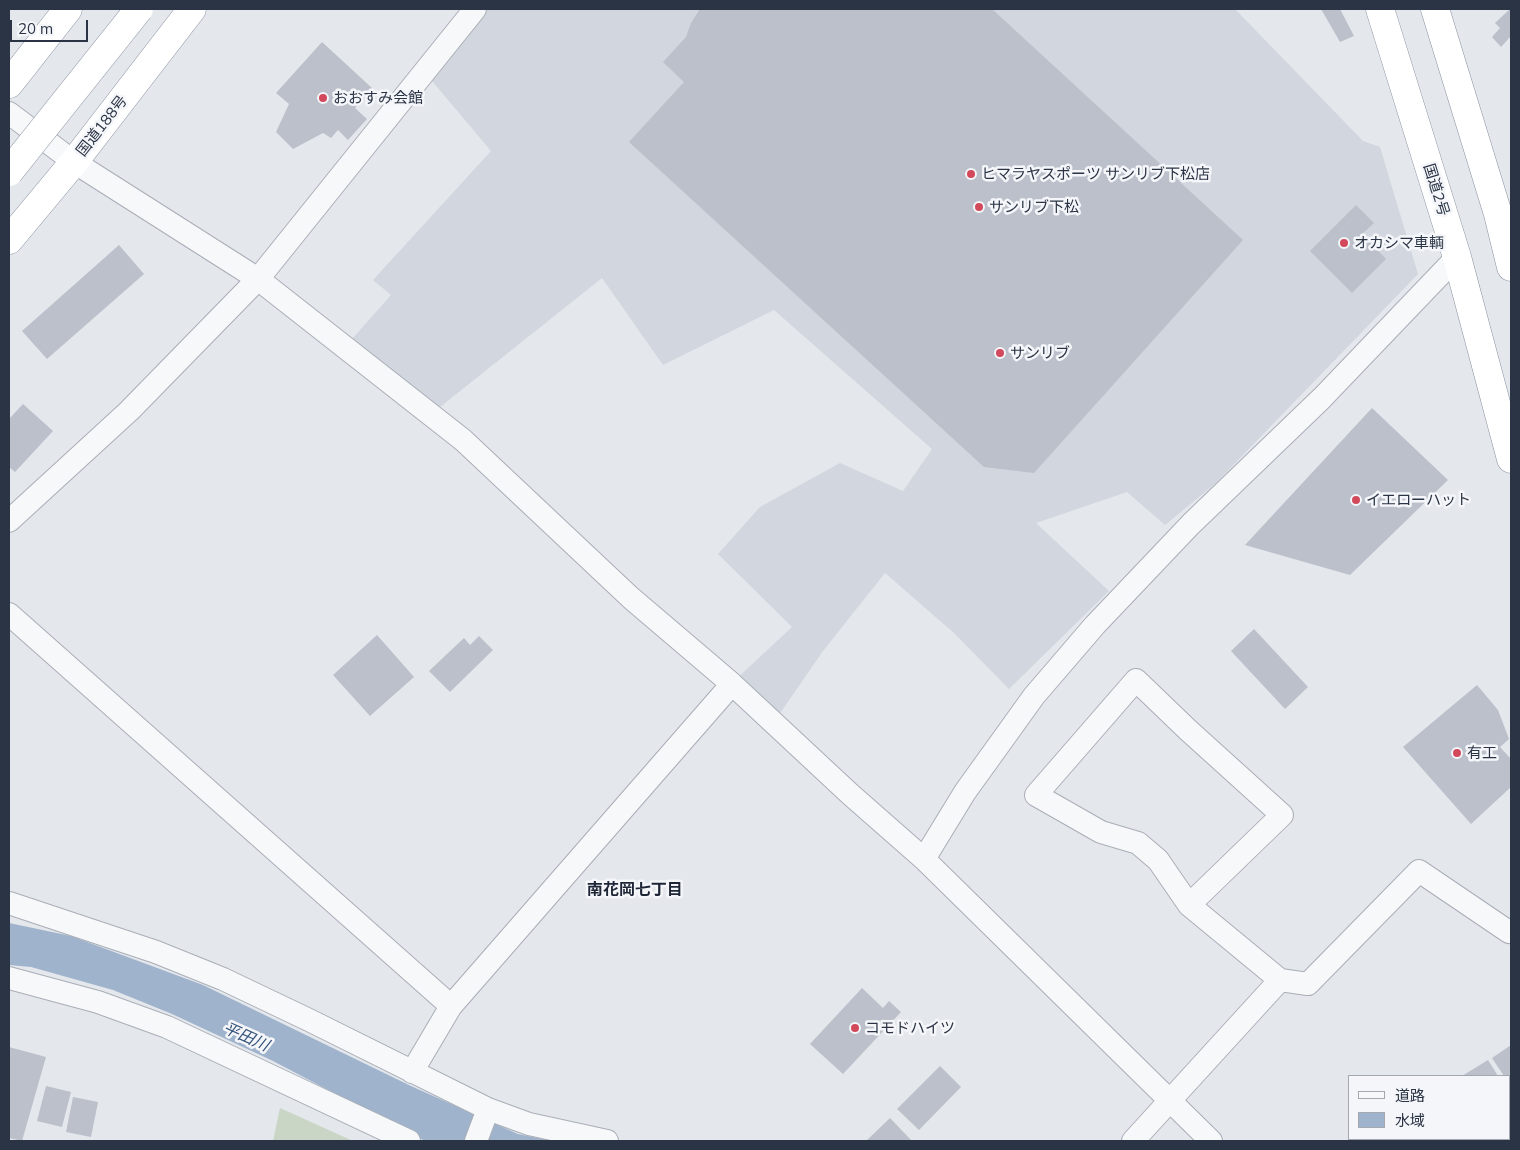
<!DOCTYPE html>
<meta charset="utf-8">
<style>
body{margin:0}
#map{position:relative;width:1520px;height:1150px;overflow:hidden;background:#e4e7ec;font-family:Mulish,"Noto Sans JP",sans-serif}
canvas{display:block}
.frame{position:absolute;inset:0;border:10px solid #2b3445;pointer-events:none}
.legend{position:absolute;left:1348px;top:1075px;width:162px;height:65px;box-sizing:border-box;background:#f4f6f9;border:1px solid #a4a8b1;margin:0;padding:6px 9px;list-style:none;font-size:15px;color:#2b3445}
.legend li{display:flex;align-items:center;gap:10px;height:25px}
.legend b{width:25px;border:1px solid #a4a8b1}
.scale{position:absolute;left:10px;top:20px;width:78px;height:22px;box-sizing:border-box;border:2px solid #2b3445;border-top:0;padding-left:6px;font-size:15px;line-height:18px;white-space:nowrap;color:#2b3445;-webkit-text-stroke:4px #f4f6f9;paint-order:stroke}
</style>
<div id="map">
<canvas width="1520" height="1150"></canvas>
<div class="frame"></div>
<ul class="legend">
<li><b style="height:6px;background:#f7f8fa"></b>道路</li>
<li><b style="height:14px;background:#9fb4cc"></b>水域</li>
</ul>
<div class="scale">20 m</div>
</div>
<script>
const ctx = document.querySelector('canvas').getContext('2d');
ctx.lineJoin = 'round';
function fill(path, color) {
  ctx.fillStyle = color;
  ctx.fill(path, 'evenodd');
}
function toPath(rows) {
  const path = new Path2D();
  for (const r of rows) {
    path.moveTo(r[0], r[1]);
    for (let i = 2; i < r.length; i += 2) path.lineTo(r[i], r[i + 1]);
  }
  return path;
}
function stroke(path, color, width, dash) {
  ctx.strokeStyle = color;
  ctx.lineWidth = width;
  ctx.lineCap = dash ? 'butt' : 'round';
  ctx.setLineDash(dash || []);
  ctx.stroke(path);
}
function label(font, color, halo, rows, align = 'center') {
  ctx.font = font + ' Mulish,"Noto Sans JP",sans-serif';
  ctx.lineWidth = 5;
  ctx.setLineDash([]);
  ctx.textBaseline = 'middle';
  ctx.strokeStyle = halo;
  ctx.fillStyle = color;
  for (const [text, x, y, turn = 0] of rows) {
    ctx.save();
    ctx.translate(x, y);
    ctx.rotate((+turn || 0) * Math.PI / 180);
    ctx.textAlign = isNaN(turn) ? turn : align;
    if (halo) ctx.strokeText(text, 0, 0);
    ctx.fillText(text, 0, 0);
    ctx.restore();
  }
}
fill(toPath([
 [476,9,1235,9,1363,141,1380,147,1418,274,1216,483,1165,525,1127,492,1036,523,1109,591,1009,689,954,633,885,573,823,651,774,722,733,682,792,627,718,554,760,507,840,463,903,491,932,449,774,310,663,365,602,278,435,411,352,339,391,295,373,280,491,151,427,75]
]), '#d2d6de');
fill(toPath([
 [280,1108,353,1141,273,1141]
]), '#c9d6c5');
fill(toPath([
 [9,923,71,936,203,985,411,1086,518,1134,553,1141,425,1141,273,1061,172,1014,113,990,31,967,9,965]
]), '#9fb4cc');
fill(toPath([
 [700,9,992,9,1243,240,1034,473,984,467,629,142,684,82,663,62,686,37,691,23],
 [1321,9,1340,9,1354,36,1340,42],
 [1510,9,1511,36,1501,47,1492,37,1500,28,1495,23],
 [322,42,372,88,355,108,367,119,348,140,338,130,331,138,323,133,293,149,276,132,289,104,276,93],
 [1356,205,1374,223,1362,234,1386,259,1352,293,1310,251],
 [119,245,144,274,47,359,22,331],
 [23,404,53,431,15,472,9,467,9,419],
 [1372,408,1448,480,1350,575,1245,545],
 [1254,629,1308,687,1285,709,1231,651],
 [377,635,414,677,370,716,333,675],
 [479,636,493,650,450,692,429,671,464,638,470,645],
 [1477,685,1498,710,1509,739,1500,747,1511,759,1511,787,1471,824,1403,747],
 [862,988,883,1008,889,1001,901,1012,843,1074,810,1044],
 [1511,1045,1511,1087,1509,1076,1504,1076,1492,1058],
 [9,1047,46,1057,22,1141,9,1138],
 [1488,1060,1498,1076,1462,1076],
 [940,1066,961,1087,919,1130,897,1109],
 [46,1086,71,1092,62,1127,37,1121],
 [1509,1093,1511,1097,1511,1123,1509,1125],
 [73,1097,98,1102,91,1137,66,1132],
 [890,1118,912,1141,866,1141]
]), '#bbc0ca');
const minor = toPath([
 [9,113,74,162,258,279,463,440,631,598,732,684,850,794,924,859,1211,1141],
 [9,521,129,411,258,279,475,9],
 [9,614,451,1006,732,684],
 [924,859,965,792,1034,696,1095,625,1191,524,1322,398,1457,257],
 [9,903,156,952,223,979,309,1020,488,1109,529,1124,607,1141],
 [1189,905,1282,815,1188,730,1136,680,1036,795,1101,832,1138,843,1158,860,1189,905,1280,980],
 [9,978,98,1002,167,1027,409,1141],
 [412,1072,451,1006],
 [476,1141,488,1109],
 [1133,1141,1280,980,1308,984,1419,871,1509,932,1511,931]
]);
const trunk = toPath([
 [1380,9,1457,257,1511,459],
 [1435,9,1498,214,1511,267],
 [9,84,68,9],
 [9,240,74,162,192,9]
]);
stroke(minor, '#a9aeb7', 24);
stroke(trunk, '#8b94a3', 29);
stroke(minor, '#f7f8fa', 22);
stroke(trunk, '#fff', 28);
const trunkBridge = toPath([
 [9,172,139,9]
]);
stroke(trunkBridge, '#8b94a3', 29, []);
stroke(trunkBridge, '#fff', 28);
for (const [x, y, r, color] of [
 [323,98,5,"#d1495b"],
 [971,174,5,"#d1495b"],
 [979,207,5,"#d1495b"],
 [1344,243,5,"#d1495b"],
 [1000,353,5,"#d1495b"],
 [1356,500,5,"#d1495b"],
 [1457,753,5,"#d1495b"],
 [855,1028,5,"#d1495b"]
]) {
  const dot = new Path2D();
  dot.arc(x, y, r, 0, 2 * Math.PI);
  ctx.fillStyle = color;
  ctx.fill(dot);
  stroke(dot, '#f4f6f9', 2);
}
label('15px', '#2b3445', '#f4f6f9', [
 ["おおすみ会館",333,98],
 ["ヒマラヤスポーツ サンリブ下松店",981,174],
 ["サンリブ下松",989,207],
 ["オカシマ車輌",1354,243],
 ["サンリブ",1010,353],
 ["イエローハット",1366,500],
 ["有工",1467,753],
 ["コモドハイツ",865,1028]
], 'left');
label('15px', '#2b3445', '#f4f6f9', [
 ["国道188号",102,126,-52],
 ["国道2号",1436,190,73]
]);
label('bold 16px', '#1d2536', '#f4f6f9', [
 ["南花岡七丁目",635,890]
]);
label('italic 16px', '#34527a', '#f4f6f9', [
 ["平田川",246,1037,24]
]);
</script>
